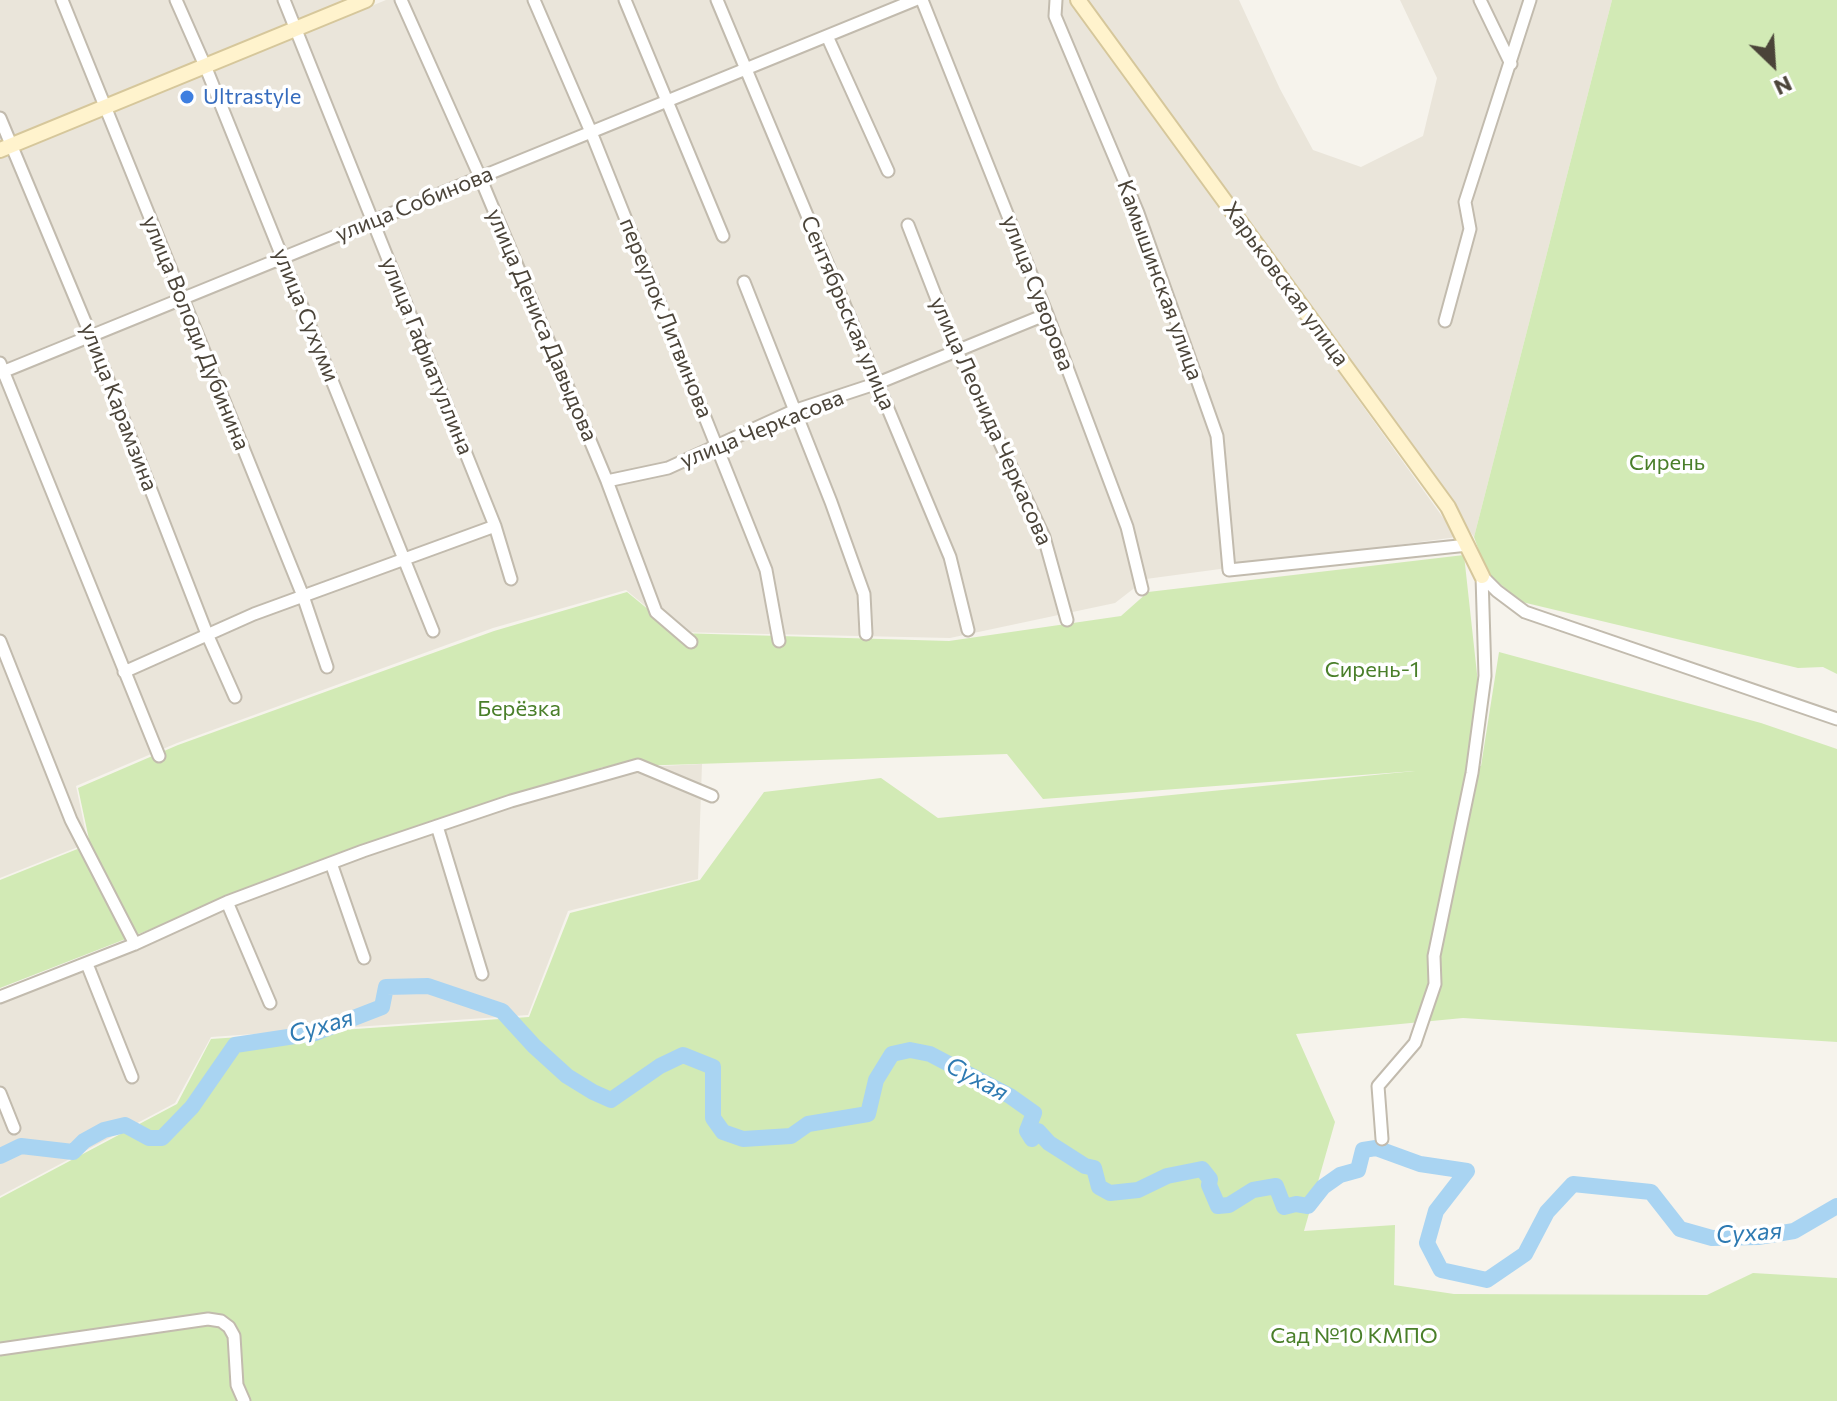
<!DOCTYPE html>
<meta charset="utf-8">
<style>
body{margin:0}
#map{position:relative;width:1837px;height:1401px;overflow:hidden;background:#f6f3ec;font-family:Commissioner,sans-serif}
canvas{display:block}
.north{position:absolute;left:1733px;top:24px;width:80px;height:80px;-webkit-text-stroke:6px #fff;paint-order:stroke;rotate:155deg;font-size:22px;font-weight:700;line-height:32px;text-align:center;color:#4b4439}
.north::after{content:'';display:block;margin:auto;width:28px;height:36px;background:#4b4439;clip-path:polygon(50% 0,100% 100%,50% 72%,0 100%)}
</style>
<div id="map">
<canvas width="1837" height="1401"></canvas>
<div class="north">N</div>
</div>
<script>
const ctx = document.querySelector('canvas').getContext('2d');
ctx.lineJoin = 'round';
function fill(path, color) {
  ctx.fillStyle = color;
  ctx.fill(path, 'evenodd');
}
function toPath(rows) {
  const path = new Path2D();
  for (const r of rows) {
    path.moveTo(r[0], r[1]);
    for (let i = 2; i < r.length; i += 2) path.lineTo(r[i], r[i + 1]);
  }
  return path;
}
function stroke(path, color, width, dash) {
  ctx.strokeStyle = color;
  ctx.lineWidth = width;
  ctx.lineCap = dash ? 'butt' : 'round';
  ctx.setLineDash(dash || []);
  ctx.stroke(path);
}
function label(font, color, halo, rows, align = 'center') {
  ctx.font = font + ' Commissioner,sans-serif';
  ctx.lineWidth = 7;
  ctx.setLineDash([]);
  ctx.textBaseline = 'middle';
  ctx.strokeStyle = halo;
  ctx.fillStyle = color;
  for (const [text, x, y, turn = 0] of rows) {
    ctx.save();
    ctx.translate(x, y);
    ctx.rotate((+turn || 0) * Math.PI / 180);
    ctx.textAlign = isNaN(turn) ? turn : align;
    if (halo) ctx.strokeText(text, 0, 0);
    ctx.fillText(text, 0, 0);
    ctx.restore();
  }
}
fill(toPath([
 [0,0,345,0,0,142],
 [386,0,1071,0,1457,537,1146,579,1115,603,950,638,677,632,626,590,493,628,177,743,76,786,88,843,0,878,0,158],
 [1088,0,1239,0,1280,89,1313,150,1361,167,1423,136,1437,78,1400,0,1612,0,1474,537],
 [702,764,698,879,568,911,528,1015,211,1037,175,1103,0,1196,0,989,364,853,604,769]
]), '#eae5da');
fill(toPath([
 [1612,0,1837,0,1837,674,1823,667,1798,668,1522,602,1487,573,1474,537],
 [1464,555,1478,683,1471,766,1481,766,1499,652,1761,723,1837,749,1837,1042,1463,1018,1296,1034,1335,1122,1304,1231,1395,1225,1394,1285,1454,1294,1707,1295,1753,1273,1837,1278,1837,1401,0,1401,0,1198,177,1104,211,1039,529,1017,570,913,700,880,764,792,881,778,938,818,1415,771,1043,799,1007,754,603,767,259,887,0,988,0,880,90,844,78,788,178,745,494,631,627,592,677,633,949,641,1121,616,1148,592]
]), '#d2eab5');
stroke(toPath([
 [0,1156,21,1146,73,1152,84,1141,104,1130,125,1125,149,1138,162,1138,192,1107,235,1045,315,1033,382,1007,386,987,428,986,502,1011,534,1046,567,1076,593,1092,611,1100,660,1066,683,1055,713,1067,713,1118,723,1132,743,1139,791,1136,808,1124,868,1114,876,1080,892,1054,910,1050,930,1054,1010,1096,1034,1113,1027,1131,1032,1139,1038,1131,1049,1143,1085,1166,1094,1168,1099,1187,1110,1193,1138,1190,1167,1176,1202,1169,1210,1179,1209,1185,1218,1206,1229,1205,1253,1190,1276,1186,1284,1207,1296,1204,1308,1206,1323,1187,1340,1175,1358,1170,1363,1150,1376,1148,1420,1164,1467,1171,1436,1211,1427,1243,1441,1270,1487,1280,1525,1254,1547,1212,1573,1184,1651,1192,1680,1229,1712,1238,1758,1237,1794,1231,1837,1206]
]), '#a9d4f2', 16);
const street = toPath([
 [62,0,303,596,327,667],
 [176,0,206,68,433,631],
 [284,0,495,526,511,579],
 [401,0,480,177,607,481,656,612,691,642],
 [534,0,591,132,766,570,779,641],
 [625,0,723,236],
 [717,0,950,557,968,630],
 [922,0,1047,314,1127,527,1142,589],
 [1056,0,1055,16,1138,213,1217,436,1229,570,1468,545],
 [1480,0,1511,64],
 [827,36,888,171],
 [0,118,91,336,207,634,235,697],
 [908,225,957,351,1044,537,1067,620],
 [744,282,831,502,864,594,866,634],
 [1445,321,1470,229,1465,202,1530,0],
 [0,363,159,756],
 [0,373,915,0],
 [607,481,668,468,793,411,878,383,1047,314],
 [1482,576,1497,591,1525,612,1837,719],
 [0,641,71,820,135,944],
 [124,672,254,614,495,526],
 [437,826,482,974],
 [331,863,364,958],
 [227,902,270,1003],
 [87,964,132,1077],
 [0,997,135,944,227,902,363,851,511,801,638,765,712,796],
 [0,1093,14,1128],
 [1382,1139,1378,1086,1415,1043,1435,984,1434,956,1472,773,1485,676,1482,576],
 [0,1349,208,1319,221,1321,229,1327,234,1336,237,1385,244,1401]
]);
const secondary = toPath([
 [1078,0,1448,507,1482,576],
 [0,150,366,0]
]);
stroke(street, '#c2bbae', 15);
stroke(secondary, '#d6c79b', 18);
stroke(street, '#fff', 11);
stroke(secondary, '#fff3cd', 14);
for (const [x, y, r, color] of [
 [187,97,8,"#3f7fe0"]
]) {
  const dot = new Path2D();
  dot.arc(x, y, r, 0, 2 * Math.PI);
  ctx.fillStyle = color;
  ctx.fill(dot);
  stroke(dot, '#fff', 3);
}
label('22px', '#366cbe', '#fff', [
 ["Ultrastyle",203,97]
], 'left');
label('22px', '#4b4439', '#fff', [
 ["улица Собинова",414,204,-22],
 ["Камышинская улица",1160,280,70],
 ["Харьковская улица",1286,284,54],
 ["улица Суворова",1038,293,69],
 ["Сентябрьская улица",848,313,67],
 ["улица Сухуми",306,315,68],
 ["переулок Литвинова",666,318,68],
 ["улица Дениса Давыдова",542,325,67],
 ["улица Володи Дубинина",196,333,68],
 ["улица Гафиатуллина",427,356,68],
 ["улица Карамзина",119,407,69],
 ["улица Леонида Черкасова",991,421,66],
 ["улица Черкасова",762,429,-22]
]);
label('22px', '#4a7f2a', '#fff', [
 ["Сирень",1667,463],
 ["Сирень-1",1372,670],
 ["Берёзка",519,709],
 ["Сад №10 КМПО",1354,1336]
]);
label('italic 24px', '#2e7ab2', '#fff', [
 ["Сухая",321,1026,-16],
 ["Сухая",977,1079,28],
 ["Сухая",1749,1233,-4]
]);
</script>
